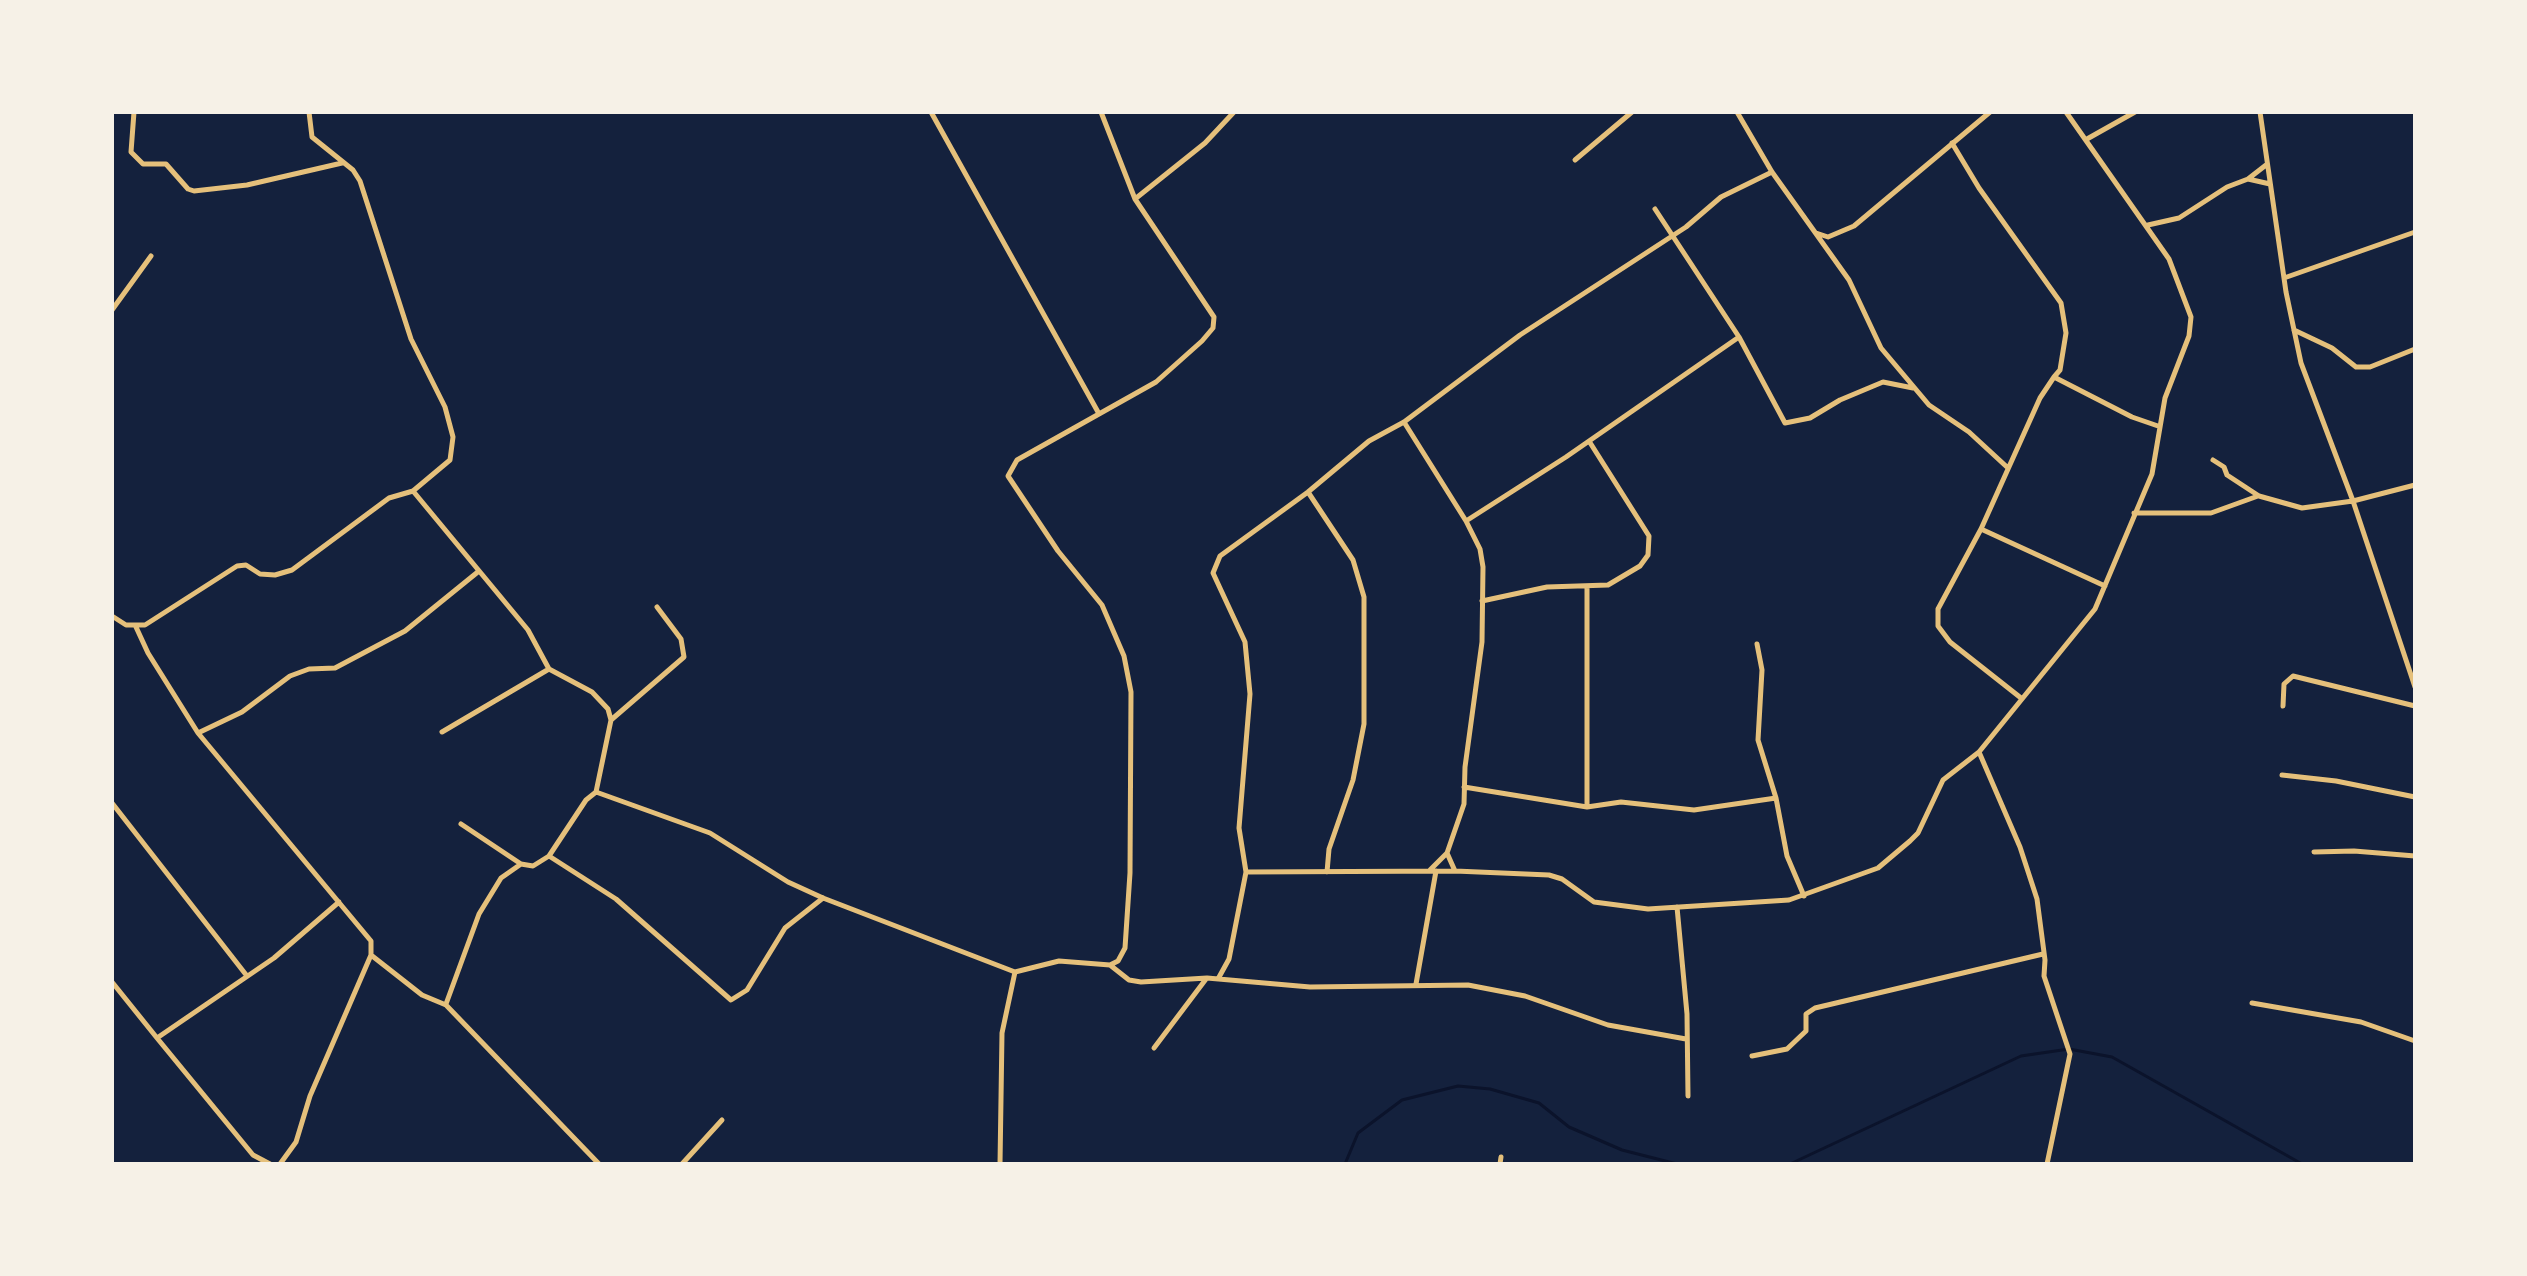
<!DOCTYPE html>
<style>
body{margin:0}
#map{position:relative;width:2527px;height:1276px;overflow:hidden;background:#14213d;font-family:"Exo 2",sans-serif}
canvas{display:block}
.frame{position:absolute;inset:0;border:114px solid #f6f1e7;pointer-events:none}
</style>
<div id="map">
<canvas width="2527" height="1276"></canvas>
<div class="frame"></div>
</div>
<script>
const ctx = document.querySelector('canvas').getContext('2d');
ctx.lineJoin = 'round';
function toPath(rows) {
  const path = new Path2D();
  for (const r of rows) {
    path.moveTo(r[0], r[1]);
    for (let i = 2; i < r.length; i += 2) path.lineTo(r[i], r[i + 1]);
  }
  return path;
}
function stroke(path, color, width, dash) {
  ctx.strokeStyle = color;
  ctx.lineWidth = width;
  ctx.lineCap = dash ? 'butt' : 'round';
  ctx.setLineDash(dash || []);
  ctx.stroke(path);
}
stroke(toPath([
 [1345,1164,1358,1133,1402,1100,1458,1086,1490,1089,1539,1103,1569,1127,1622,1150,1677,1164],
 [1790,1164,2021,1056,2069,1049,2112,1057,2302,1164]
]), '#0b132b', 3);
stroke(toPath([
 [134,112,131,152,143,164,166,164,188,189,194,191,247,185,342,163],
 [309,112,312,137,353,170,360,181,411,339,445,407,453,437,450,460,413,491],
 [931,112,1098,412],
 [1737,112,1772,172,1849,280,1881,348,1929,405,1969,432,2008,468],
 [2260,112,2286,292,2301,363,2353,501,2415,687],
 [2087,139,2135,112],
 [1952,143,1979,188,2061,303,2066,333,2060,370,2054,377],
 [1575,160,1632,112],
 [2248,179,2270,184],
 [1135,199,1205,143,1234,112],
 [2148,225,2179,218,2227,187,2248,179,2266,165],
 [1816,233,1828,237,1854,226,1990,112],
 [2284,278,2415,232],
 [112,310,151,256],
 [2294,330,2332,348,2356,367,2370,367,2415,349],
 [1739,337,1785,423,1810,418,1840,400,1883,382,1913,388],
 [1404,422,1466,521,1480,549,1483,567,1482,642,1465,767,1464,804,1447,853,1430,870],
 [2213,460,2224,467,2227,475,2259,496,2302,508,2353,501,2415,485],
 [1308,492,1353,560,1364,597,1364,724,1353,780,1329,849,1327,872],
 [2134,513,2211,513,2258,496],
 [1466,521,1566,457,1739,337,1655,209],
 [1981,529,1938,609,1938,626,1950,642,2021,698],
 [2105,586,1981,529,2040,398,2054,377,2132,417,2158,426],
 [1482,601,1547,587,1608,585,1640,566,1648,555,1649,536,1589,441],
 [112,616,126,625,145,625,237,566,246,565,260,574,275,575,292,570,389,498,413,491,528,630,549,669,592,692,608,709,611,720,596,792,710,833,788,882,823,898,1015,972,1059,961,1110,965,1118,961,1125,948,1130,873,1131,692,1124,656,1102,605,1058,551,1008,476,1017,460,1156,382,1202,341,1213,328,1214,317,1135,199,1101,112],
 [136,627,148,653,198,733,242,712,290,676,309,669,335,668,405,631,479,571],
 [1757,644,1762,670,1758,740,1776,798,1787,856,1804,896],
 [2283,706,2284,684,2293,676,2415,706],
 [611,720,684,657,681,639,657,607],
 [442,732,549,669],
 [198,733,371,941,371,955,422,995,446,1005,599,1164],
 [1979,752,2020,847,2037,899,2045,960,2044,976,2070,1054,2047,1164],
 [2282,775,2336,781,2415,797],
 [1464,787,1587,807,1621,802,1694,810,1776,798],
 [112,803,247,976],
 [1587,807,1587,587],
 [461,824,521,864,533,866,549,856,586,800,596,792],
 [2314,852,2354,851,2415,856],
 [1447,853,1455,871],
 [549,856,616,899,731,1000,747,990,785,928,823,898],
 [1246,872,1455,871,1549,875,1562,879,1594,902,1648,909,1789,900,1878,868,1910,841,1918,833,1943,780,1979,752,2095,609,2152,474,2165,398,2189,336,2191,317,2169,259,2066,112],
 [1677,907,1687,1014,1688,1096],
 [1110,965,1129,980,1141,982,1207,978,1310,987,1468,985,1525,996,1608,1025,1686,1039],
 [1218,979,1229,959,1246,872,1239,828,1250,694,1245,642,1213,573,1220,556,1308,492,1369,441,1404,422,1520,335,1686,227,1721,197,1772,172],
 [112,982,157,1038,274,958,339,902],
 [1416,984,1436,871],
 [2252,1003,2361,1022,2415,1041],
 [446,1004,479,914,501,878,521,864],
 [157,1038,253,1155,270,1164],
 [1154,1048,1206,979],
 [1752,1056,1787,1049,1806,1031,1806,1014,1815,1008,2043,954],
 [280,1164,296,1142,310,1096,371,955],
 [682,1164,722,1120],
 [1000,1164,1002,1033,1015,972],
 [1500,1164,1501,1157]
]), '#e5c07b', 5);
</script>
